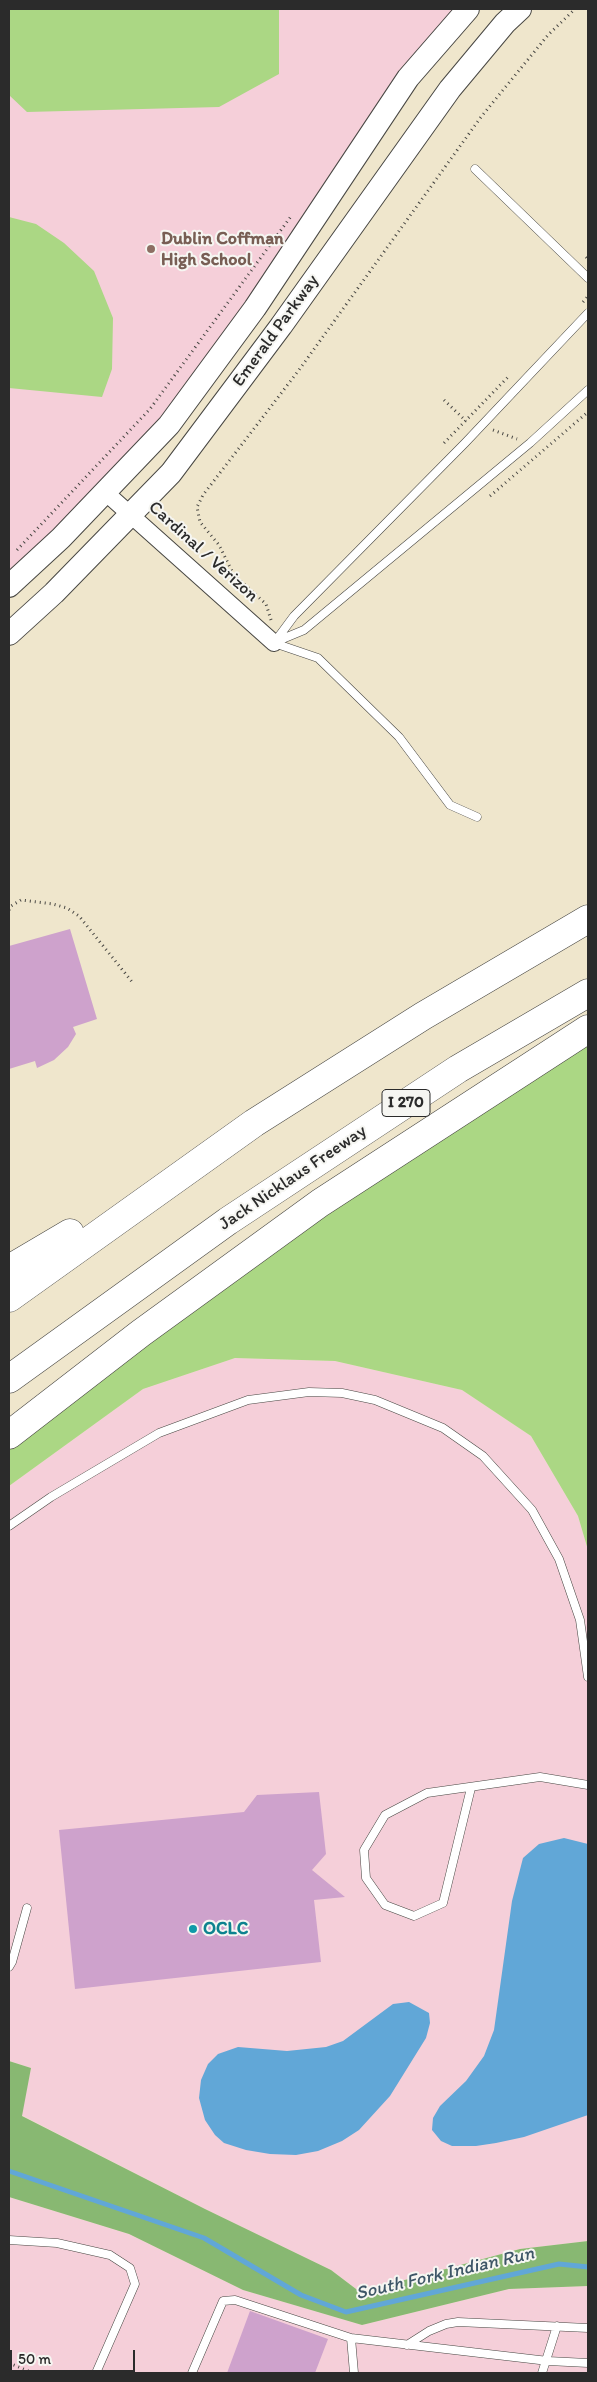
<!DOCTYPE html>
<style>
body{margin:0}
#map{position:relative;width:597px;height:2382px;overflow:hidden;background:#efe6cc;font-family:Itim,sans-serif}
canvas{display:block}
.frame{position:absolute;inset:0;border:10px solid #2b2b2b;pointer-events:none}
.scale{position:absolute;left:10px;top:2350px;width:125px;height:22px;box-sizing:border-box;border:2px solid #2b2b2b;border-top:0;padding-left:6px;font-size:15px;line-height:18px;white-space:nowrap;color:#2b2b2b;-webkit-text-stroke:4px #f6f6f2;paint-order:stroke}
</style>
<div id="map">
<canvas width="597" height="2382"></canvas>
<div class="frame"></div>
<div class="scale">50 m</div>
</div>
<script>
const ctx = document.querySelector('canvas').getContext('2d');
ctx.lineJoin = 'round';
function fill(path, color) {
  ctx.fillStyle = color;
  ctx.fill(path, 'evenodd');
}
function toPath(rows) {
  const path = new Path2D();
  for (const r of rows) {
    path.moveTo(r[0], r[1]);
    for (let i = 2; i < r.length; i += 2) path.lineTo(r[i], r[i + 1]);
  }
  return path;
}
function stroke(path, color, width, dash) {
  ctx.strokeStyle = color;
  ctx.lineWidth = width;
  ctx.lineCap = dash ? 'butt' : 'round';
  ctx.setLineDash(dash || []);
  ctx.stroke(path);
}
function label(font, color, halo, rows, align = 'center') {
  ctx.font = font + ' Itim,sans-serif';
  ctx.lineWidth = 4;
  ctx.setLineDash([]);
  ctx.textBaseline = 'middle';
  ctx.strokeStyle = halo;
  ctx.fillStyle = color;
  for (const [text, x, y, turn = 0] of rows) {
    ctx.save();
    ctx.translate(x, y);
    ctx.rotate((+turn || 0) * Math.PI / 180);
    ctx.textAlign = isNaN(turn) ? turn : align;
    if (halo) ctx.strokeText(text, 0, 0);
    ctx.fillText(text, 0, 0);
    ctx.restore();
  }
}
fill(toPath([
 [9,9,468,9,169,425,9,586],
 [235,1358,335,1361,462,1390,531,1436,578,1516,588,1550,588,2241,520,2249,360,2292,331,2270,205,2209,21,2115,31,2068,9,2061,9,1486,143,1389],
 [9,2197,129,2234,243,2290,362,2325,509,2289,588,2286,588,2373,9,2373]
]), '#f5cfd9');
fill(toPath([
 [9,9,279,9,279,74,219,107,27,112,9,95],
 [9,217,36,224,64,243,94,271,113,318,112,369,102,397,9,388],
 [588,1044,588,1550,578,1516,531,1436,462,1390,335,1361,235,1358,143,1389,9,1486,9,1447,236,1275,472,1114]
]), '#abd784');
fill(toPath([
 [9,2061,31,2068,22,2116,205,2209,331,2270,360,2292,520,2249,588,2241,588,2286,509,2289,362,2325,243,2290,129,2234,9,2197]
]), '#88b872');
fill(toPath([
 [564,1838,588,1844,588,2115,524,2137,496,2143,476,2146,452,2146,441,2141,432,2130,433,2118,440,2106,466,2081,484,2056,494,2030,512,1901,523,1858,539,1844],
 [409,2002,429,2013,430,2023,426,2038,390,2096,359,2130,342,2141,318,2151,296,2155,270,2154,246,2150,224,2143,215,2135,205,2120,199,2098,201,2080,208,2064,218,2054,238,2047,287,2051,326,2047,343,2041,393,2004]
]), '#61a7d7');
stroke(toPath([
 [9,2171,204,2238,301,2295,346,2312,559,2264,588,2267]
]), '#61a7d7', 5);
fill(toPath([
 [70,929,97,1019,73,1027,76,1034,68,1047,54,1060,37,1068,35,1061,9,1069,9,946],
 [319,1792,326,1854,312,1870,345,1897,314,1900,321,1962,75,1989,59,1830,244,1812,257,1795],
 [250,2311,328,2339,315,2373,227,2373]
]), '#cea2cc');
const lane = toPath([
 [475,169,588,278],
 [275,642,304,630,530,443,588,390],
 [274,643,294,616,465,443,588,313],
 [274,643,318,658,399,737,450,805,477,817],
 [9,1526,51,1497,159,1433,248,1400,309,1392,342,1393,375,1400,443,1428,483,1456,532,1510,559,1559,580,1620,588,1677],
 [471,1788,443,1903,414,1916,385,1905,366,1878,364,1850,385,1815,427,1793,540,1777,588,1785],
 [9,1967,12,1962,27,1908],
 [9,2240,57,2243,110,2255,130,2268,135,2284,96,2373],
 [351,2338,548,2361,588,2363],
 [407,2345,429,2331,446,2324,458,2322,588,2328],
 [192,2373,223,2301,235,2300,351,2338,354,2373],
 [542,2373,557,2326]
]);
const street = toPath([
 [105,492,274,643]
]);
const secondary = toPath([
 [9,586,61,538,169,425,255,308,408,78,468,9],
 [9,634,54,593,171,473,281,326,450,89,505,23,520,9]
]);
const highway = toPath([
 [9,1269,70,1233],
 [9,1298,254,1123,423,1016,588,919],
 [9,1379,228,1221,458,1069,588,993],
 [9,1435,141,1333,320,1203,588,1029]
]);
stroke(lane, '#484743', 9);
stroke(street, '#484743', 18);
stroke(secondary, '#484743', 24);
stroke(highway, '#484743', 29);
stroke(toPath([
 [586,257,588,259],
 [583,302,588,296],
 [444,400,466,421],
 [493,430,517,439],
 [444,443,508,377],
 [490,496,588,412],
 [17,550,150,409,292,215],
 [271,620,266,604,234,575,219,545,200,522,197,507,203,495,299,370,481,117,548,35,575,9],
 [9,910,11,906,21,900,53,904,67,908,79,916,133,983],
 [9,2363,33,2373]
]), '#484743', 3, [1, 4]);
stroke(lane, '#fff', 8);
stroke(street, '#fff', 16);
stroke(secondary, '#fff', 22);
stroke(highway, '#fff', 28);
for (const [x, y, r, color] of [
 [151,249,5,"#8d6e63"],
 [193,1929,5,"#0f9aa8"]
]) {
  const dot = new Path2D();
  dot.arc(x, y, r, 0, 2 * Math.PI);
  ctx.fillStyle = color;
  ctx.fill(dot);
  stroke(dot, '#f6f6f2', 2);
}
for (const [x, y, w] of [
 [406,1103,48]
]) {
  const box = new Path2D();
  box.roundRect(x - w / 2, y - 13.5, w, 27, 4);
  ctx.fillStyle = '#f6f6f2';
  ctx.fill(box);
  stroke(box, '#2b2b2b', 1);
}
label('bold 16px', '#2b2b2b', null, [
 ["I 270",406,1103]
]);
label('bold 18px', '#785e54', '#f6f6f2', [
 ["Dublin Coffman",161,239],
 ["High School",161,260]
], 'left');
label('18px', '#2b2b2b', '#f6f6f2', [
 ["Emerald Parkway",276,331,-54],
 ["Cardinal / Verizon",203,552,42],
 ["Jack Nicklaus Freeway",293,1178,-34]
]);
label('bold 18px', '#0d838f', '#f6f6f2', [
 ["OCLC",203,1929]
], 'left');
label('italic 19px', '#3e5667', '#f6f6f2', [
 ["South Fork Indian Run",445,2274,-13]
]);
</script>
